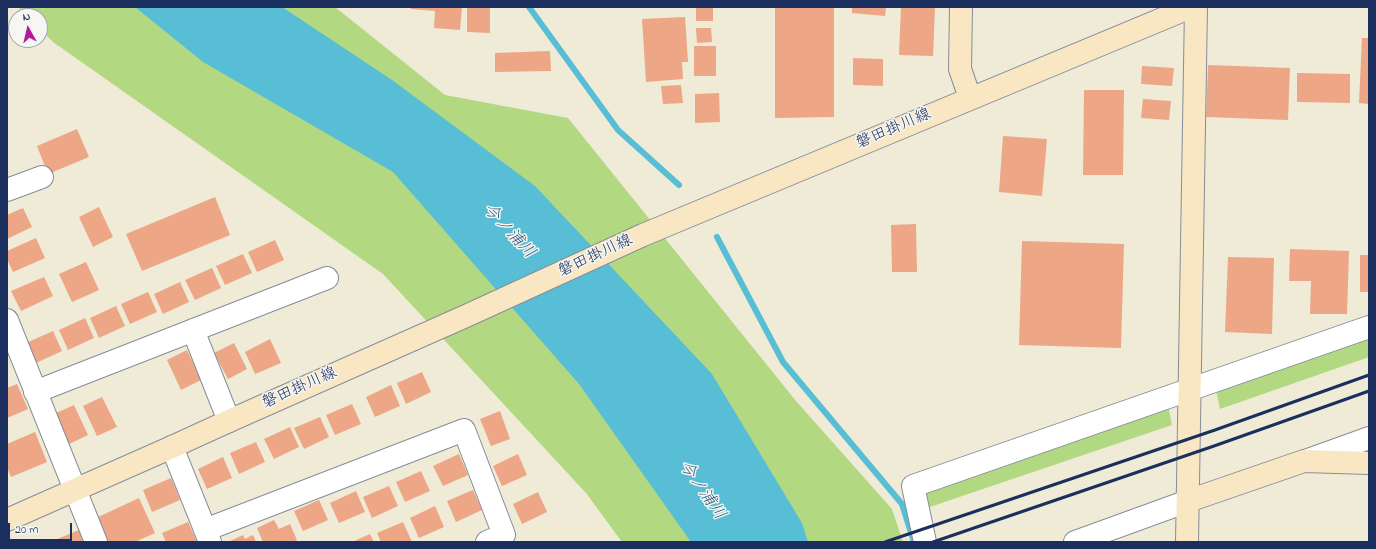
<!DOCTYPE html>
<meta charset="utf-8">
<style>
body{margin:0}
#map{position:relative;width:1376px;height:549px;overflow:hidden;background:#efebd6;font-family:"Indie Flower",sans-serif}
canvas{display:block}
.frame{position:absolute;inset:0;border:8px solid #1b2f5e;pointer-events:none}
.north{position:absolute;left:8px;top:8px;width:40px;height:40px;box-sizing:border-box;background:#f6f6f2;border:1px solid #9ea6b7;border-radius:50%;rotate:352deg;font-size:11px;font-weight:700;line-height:16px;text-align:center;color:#1b2f5e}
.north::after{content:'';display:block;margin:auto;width:14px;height:18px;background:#b5179e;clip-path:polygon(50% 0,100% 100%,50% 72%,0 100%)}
.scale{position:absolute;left:8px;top:523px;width:64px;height:18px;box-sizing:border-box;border:2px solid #1b2f5e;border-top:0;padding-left:5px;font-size:12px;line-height:14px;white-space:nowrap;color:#1b2f5e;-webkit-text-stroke:3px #f6f6f2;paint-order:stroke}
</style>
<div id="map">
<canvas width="1376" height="549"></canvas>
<div class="frame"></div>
<div class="north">N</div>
<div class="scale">20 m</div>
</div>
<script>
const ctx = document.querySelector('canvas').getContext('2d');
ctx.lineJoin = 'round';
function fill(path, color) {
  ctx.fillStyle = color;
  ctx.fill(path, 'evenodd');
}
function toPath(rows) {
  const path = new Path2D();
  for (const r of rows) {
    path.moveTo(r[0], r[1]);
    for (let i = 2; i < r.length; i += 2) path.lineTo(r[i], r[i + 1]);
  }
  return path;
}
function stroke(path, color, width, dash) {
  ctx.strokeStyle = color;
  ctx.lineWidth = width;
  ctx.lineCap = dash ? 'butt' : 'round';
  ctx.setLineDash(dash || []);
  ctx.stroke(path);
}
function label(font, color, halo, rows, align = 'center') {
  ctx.font = font + ' "Indie Flower","Klee One",sans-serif';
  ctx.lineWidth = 3;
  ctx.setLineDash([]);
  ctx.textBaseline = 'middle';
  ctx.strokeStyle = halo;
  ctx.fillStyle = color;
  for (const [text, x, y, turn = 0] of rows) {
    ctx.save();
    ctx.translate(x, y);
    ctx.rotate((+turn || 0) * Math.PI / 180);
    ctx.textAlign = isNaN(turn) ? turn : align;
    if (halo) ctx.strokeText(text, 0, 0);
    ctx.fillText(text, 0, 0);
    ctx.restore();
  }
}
fill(toPath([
 [18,7,335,7,445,95,568,118,796,401,892,509,903,542,622,542,586,493,383,274,53,42,40,29,40,16,27,16],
 [1369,327,1369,357,1220,409,1214,380],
 [1168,405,1172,425,918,511,913,486]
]), '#b3d882');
fill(toPath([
 [135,7,282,7,392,80,535,186,712,374,802,523,808,542,691,542,579,384,393,172,203,62]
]), '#57bed5');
stroke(toPath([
 [529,7,618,130,679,185],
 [717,237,783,362,902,504,914,542]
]), '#57bed5', 6);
fill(toPath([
 [411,7,462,7,460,30,434,28,435,11,411,9],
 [467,7,490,7,490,33,467,32],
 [696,7,713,7,713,21,696,21],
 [775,7,834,7,834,117,775,118],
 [852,7,886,7,885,16,852,13],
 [901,7,935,7,933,56,899,55],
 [685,17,688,62,682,62,683,79,646,82,642,19],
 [696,28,711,28,712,42,697,43],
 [1362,38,1369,38,1369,104,1359,103],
 [694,46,716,46,716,76,694,76],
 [550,51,551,71,495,72,495,53],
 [853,58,883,59,883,86,853,85],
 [1208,65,1290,68,1288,120,1206,117],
 [1142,66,1174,68,1172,86,1141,84],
 [1297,73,1350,74,1350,103,1297,102],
 [681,85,683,103,663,104,661,86],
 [1084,90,1124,90,1123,175,1083,175],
 [719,93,720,122,695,123,695,94],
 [1143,99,1171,101,1169,120,1141,118],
 [77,129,89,157,48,174,37,146],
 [1003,136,1047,139,1042,196,999,192],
 [215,197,230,235,142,271,126,234],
 [99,207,113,237,93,247,79,217],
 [23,208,32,227,7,239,7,215],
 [916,224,917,272,892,272,891,225],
 [36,238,45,258,13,272,7,259,7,251],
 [275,240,284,260,257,272,248,252],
 [1022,241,1124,244,1121,348,1019,345],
 [1290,249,1349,251,1347,314,1310,314,1311,281,1289,281],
 [243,254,252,273,225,285,216,266],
 [1360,255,1369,255,1369,292,1360,292],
 [1228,257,1274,258,1272,334,1225,332],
 [86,262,99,290,72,302,59,274],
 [212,268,221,288,195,300,185,280],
 [44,277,53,296,21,311,11,291],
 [180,282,189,302,163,314,154,294],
 [148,292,157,312,130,324,121,304],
 [116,306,125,326,99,338,90,318],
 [85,318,94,338,68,350,59,330],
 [53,331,62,351,36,363,26,343],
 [270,339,281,363,255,374,245,352],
 [234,343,247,369,228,379,214,353],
 [187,350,201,380,181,390,167,360],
 [422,372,431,392,406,404,397,383],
 [17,384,28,409,7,418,7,388],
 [391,385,400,406,375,417,366,397],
 [102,397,117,427,97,436,83,406],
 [352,404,361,424,335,435,326,415],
 [74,405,88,435,69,444,54,414],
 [500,411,510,439,491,446,480,419],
 [320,417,329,437,304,449,294,428],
 [290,427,299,447,274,459,264,439],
 [35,432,47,462,11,477,7,467,7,444],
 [256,442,265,462,239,474,230,453],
 [459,454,468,475,443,486,433,466],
 [518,454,527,475,502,486,493,466],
 [223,457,232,478,207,489,198,469],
 [421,471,430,491,405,502,396,482],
 [171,478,180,500,152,512,143,490],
 [389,486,398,506,372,518,363,497],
 [473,490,482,510,456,522,447,501],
 [356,491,365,512,339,523,330,503],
 [538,492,547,512,522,524,513,504],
 [139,498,155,533,135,542,107,542,96,518],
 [319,500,328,520,303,531,294,511],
 [435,506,444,527,419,538,410,518],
 [274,520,279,529,290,524,297,540,294,542,263,542,257,528],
 [188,522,197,542,166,542,162,533],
 [403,522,412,542,381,542,377,533],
 [79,530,83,542,50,542],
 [370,534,374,542,352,542],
 [243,535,245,539,253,535,256,542,228,542]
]), '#eda686');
const street = toPath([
 [7,190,42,177],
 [7,320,96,542],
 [193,330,229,421],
 [35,392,327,278],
 [172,447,210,542],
 [1305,461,1369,438],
 [205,530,464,430,504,535,487,542],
 [925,542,913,486,1369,327],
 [1075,542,1188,501]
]);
const secondary = toPath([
 [961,7,960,69,970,98],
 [1188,501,1304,461,1369,463],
 [7,520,172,447,229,421,466,316,643,235,1191,7],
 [1187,542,1196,7]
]);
stroke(street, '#858d9a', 24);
stroke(secondary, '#858d9a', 24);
stroke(street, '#fff', 22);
stroke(secondary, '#f9e7c3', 22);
stroke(toPath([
 [885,542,1215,430,1369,375],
 [933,542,1214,446,1369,391]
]), '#1b2f5e', 3);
label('16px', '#1b2f5e', '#f6f6f2', [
 ["磐田掛川線",894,130,-23],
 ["磐田掛川線",596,257,-25],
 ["磐田掛川線",300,389,-24]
]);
label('italic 17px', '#2d5a82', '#f6f6f2', [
 ["今ノ浦川",508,232,47],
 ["今ノ浦川",701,491,55]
]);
</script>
